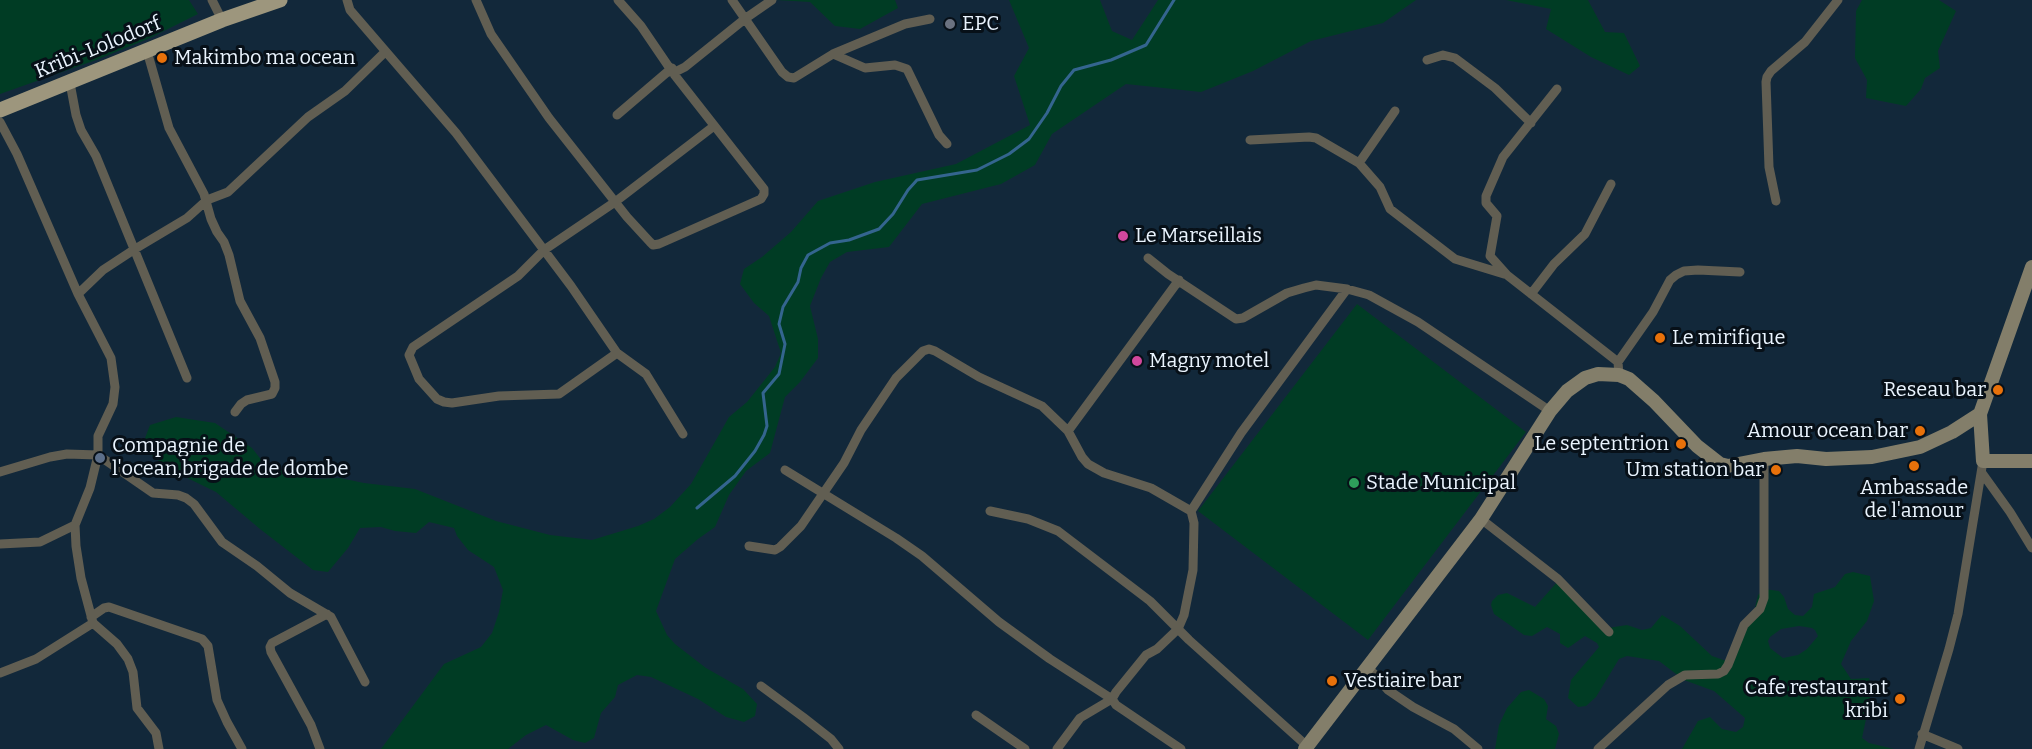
<!DOCTYPE html>
<style>
body{margin:0}
canvas{display:block;background:#12283a}
</style>
<canvas width="2032" height="749"></canvas>
<script>
const ctx = document.querySelector('canvas').getContext('2d');
ctx.lineJoin = 'round';
function fill(path, color) {
  ctx.fillStyle = color;
  ctx.fill(path, 'evenodd');
}
function toPath(rows) {
  const path = new Path2D();
  for (const r of rows) {
    path.moveTo(r[0], r[1]);
    for (let i = 2; i < r.length; i += 2) path.lineTo(r[i], r[i + 1]);
  }
  return path;
}
function stroke(path, color, width, dash) {
  ctx.strokeStyle = color;
  ctx.lineWidth = width;
  ctx.lineCap = dash ? 'butt' : 'round';
  ctx.setLineDash(dash || []);
  ctx.stroke(path);
}
function label(font, color, halo, rows, align = 'center') {
  ctx.font = font + ' Bitter,serif';
  ctx.lineWidth = 6;
  ctx.setLineDash([]);
  ctx.textBaseline = 'middle';
  ctx.strokeStyle = halo;
  ctx.fillStyle = color;
  for (const [text, x, y, turn = 0] of rows) {
    ctx.save();
    ctx.translate(x, y);
    ctx.rotate((+turn || 0) * Math.PI / 180);
    ctx.textAlign = isNaN(turn) ? turn : align;
    if (halo) ctx.strokeText(text, 0, 0);
    ctx.fillText(text, 0, 0);
    ctx.restore();
  }
}
fill(toPath([
 [0,0,189,0,198,14,150,38,96,60,0,94],
 [776,0,895,0,898,8,860,29,835,26,810,2],
 [1009,0,1100,0,1112,31,1132,40,1158,0,1416,0,1383,23,1311,41,1253,71,1201,92,1126,84,1052,134,1035,165,1001,184,922,204,889,247,847,252,830,262,821,278,810,306,818,339,818,358,800,382,785,397,770,453,746,471,729,495,715,527,698,539,675,559,656,611,667,635,675,644,706,668,743,689,757,704,755,716,744,722,726,717,698,699,651,677,637,675,618,685,615,697,601,713,594,738,585,743,573,740,546,725,526,735,508,749,381,749,444,664,481,647,492,633,499,612,503,590,494,567,468,550,457,536,454,528,429,522,416,533,395,531,381,527,360,528,348,548,328,572,313,570,260,529,216,492,175,472,152,456,145,438,150,425,176,417,215,423,252,448,263,462,295,476,317,479,340,478,364,483,415,489,496,521,550,535,592,540,638,526,654,519,670,507,691,484,729,417,747,402,775,367,781,353,769,316,754,303,740,284,744,269,762,257,791,232,818,201,875,182,956,164,1030,125,1014,76,1029,48],
 [1506,0,1588,0,1605,32,1624,33,1640,66,1629,75,1591,57,1546,29,1551,9],
 [1862,0,1939,0,1956,11,1938,51,1940,68,1925,78,1921,89,1906,106,1866,98,1867,80,1855,58,1856,11],
 [1357,304,1526,432,1368,640,1198,511],
 [1853,572,1870,576,1874,601,1867,621,1851,641,1841,664,1851,679,1869,678,1870,682,1870,700,1862,738,1869,743,1894,749,1682,749,1698,721,1710,717,1722,729,1736,732,1743,727,1745,718,1714,691,1684,680,1659,661,1627,656,1619,659,1596,697,1586,706,1578,707,1568,698,1571,680,1599,647,1597,643,1585,636,1568,648,1560,643,1560,634,1547,627,1532,636,1524,635,1494,614,1491,605,1492,601,1498,595,1507,593,1535,607,1558,581,1608,628,1627,625,1642,630,1651,628,1662,615,1680,626,1712,656,1732,663,1754,612,1758,595,1764,589,1779,591,1784,597,1788,609,1795,615,1803,616,1812,607,1814,594,1835,587,1845,574],
 [1799,626,1812,628,1815,630,1818,636,1807,649,1798,655,1783,658,1770,648,1768,641,1770,637,1781,629],
 [1529,690,1544,699,1548,706,1546,719,1556,726,1559,734,1555,749,1495,749,1499,725,1507,708,1521,692]
]), '#003c24');
stroke(toPath([
 [697,508,735,476,755,451,764,435,767,426,763,393,779,374,785,344,779,324,783,307,798,282,801,268,808,255,830,243,849,240,879,229,893,214,908,190,917,180,977,170,1009,154,1029,139,1047,113,1061,86,1074,70,1111,60,1146,45,1174,0]
]), '#34658f', 3);
stroke(toPath([
 [212,0,222,20],
 [347,0,350,10,456,133,571,286,617,353,646,374,683,434],
 [476,0,491,34,549,118,627,217,650,242,653,245,659,244,761,199,764,194,764,189,673,73,641,26,618,0],
 [732,0,782,72,788,77,794,78,833,54,865,68,895,65,907,69,939,135,947,144],
 [147,51,169,128,204,194,211,219,217,232,224,242,229,255,240,301,260,338,275,382,275,388,272,394,247,400,241,404,235,412],
 [833,54,905,24,930,19],
 [1427,60,1443,55,1455,58,1495,88,1531,123],
 [673,73,685,67,746,18,772,0],
 [70,83,76,115,81,130,96,156,187,378],
 [1557,89,1503,157,1486,196,1486,203,1497,216,1490,256,1507,275,1618,362,1619,375],
 [1395,111,1359,163,1380,187,1390,209,1455,259,1504,274],
 [617,115,672,68],
 [0,122,17,154,78,294,111,358,115,387,113,404,98,436,98,455,90,488,75,525,76,546,81,578,93,623,117,644,128,659,133,672,137,708,156,733,159,749],
 [1250,140,1309,137,1316,138,1359,163],
 [1776,201,1769,167,1766,82,1767,77,1771,71,1805,42,1838,0],
 [1148,258,1168,274,1236,319,1243,318,1287,293,1304,288,1316,285,1347,289],
 [78,294,103,270,135,249,187,218,207,200,228,192,308,117,345,91,385,52],
 [1531,294,1554,264,1585,234,1611,184],
 [617,353,559,394,499,396,452,403,444,402,437,399,419,379,409,355,413,347,518,276,544,250,615,202,714,126],
 [1618,362,1653,312,1670,280,1676,275,1684,271,1698,270,1740,272],
 [1068,431,1179,280],
 [785,470,896,538,922,556,999,622,1050,659,1112,699,1116,705,1181,749],
 [0,472,50,457,67,454,98,455,153,493,178,495,186,498,194,504,222,542,257,566,290,593,331,617,365,682],
 [1982,473,2010,512,2032,548],
 [990,511,1028,519,1058,531,1150,601,1189,640,1307,746],
 [1481,519,1558,579,1609,632],
 [0,544,40,542,75,525],
 [749,546,775,550,780,547,801,526,844,463,861,430,896,378,923,351,929,349,935,351,979,377,1042,406,1068,431,1082,457,1088,464,1104,473,1151,488,1191,511],
 [91,617,104,608,109,607,202,639,208,646,217,700,227,722,242,749],
 [1368,667,1388,690,1413,707,1454,729,1478,749],
 [0,673,36,659,93,623],
 [761,686,803,717,831,739,839,749],
 [976,715,1025,749],
 [1922,734,1958,749],
 [320,749,311,725,271,652,270,647,272,643,327,614],
 [1057,749,1080,718,1112,699,1116,692,1146,655,1157,649,1178,629,1184,615,1193,570,1194,523,1191,511,1241,433,1347,289,1369,295,1418,322,1550,411],
 [1598,749,1668,685,1685,675,1718,674,1724,671,1728,665,1744,625,1760,609,1764,598,1764,459],
 [1919,749,1949,649,1958,614,1983,461]
]), '#615e52', 9);
stroke(toPath([
 [2032,267,1980,414,1983,461,2032,461],
 [1305,749,1481,519,1550,411,1567,391,1585,378,1598,374,1619,375,1629,379,1654,401,1697,446,1720,464,1728,466,1764,459,1797,456,1826,459,1872,457,1920,447,1952,432,1980,414]
]), '#837e6a', 14);
stroke(toPath([
 [0,110,222,20,280,0]
]), '#9d967d', 15);
for (const [x, y, r, color] of [
 [950,24,6,"#6b7280"],
 [162,58,6,"#e8710a"],
 [1123,236,6,"#d1479c"],
 [1660,338,6,"#e8710a"],
 [1137,361,6,"#d1479c"],
 [1998,390,6,"#e8710a"],
 [1920,431,6,"#e8710a"],
 [1681,444,6,"#e8710a"],
 [100,458,6,"#5c6f8a"],
 [1914,466,6,"#e8710a"],
 [1776,470,6,"#e8710a"],
 [1354,483,6,"#2e9e5b"],
 [1332,681,6,"#e8710a"],
 [1900,699,6,"#e8710a"]
]) {
  const dot = new Path2D();
  dot.arc(x, y, r, 0, 2 * Math.PI);
  ctx.fillStyle = color;
  ctx.fill(dot);
  stroke(dot, '#071018', 2);
}
label('20px', '#eaf4fe', '#071018', [
 ["EPC",962,24],
 ["Makimbo ma ocean",174,58],
 ["Le Marseillais",1135,236],
 ["Le mirifique",1672,338],
 ["Magny motel",1149,361],
 ["Reseau bar",1986,390,"right"],
 ["Amour ocean bar",1908,431,"right"],
 ["Le septentrion",1669,444,"right"],
 ["Compagnie de",112,446],
 ["l'ocean,brigade de dombe",112,469],
 ["Um station bar",1764,470,"right"],
 ["Stade Municipal",1366,483],
 ["Ambassade",1914,488,"center"],
 ["de l'amour",1914,511,"center"],
 ["Vestiaire bar",1344,681],
 ["Cafe restaurant",1888,688,"right"],
 ["kribi",1888,711,"right"]
], 'left');
label('20px', '#eaf4fe', '#071018', [
 ["Kribi-Lolodorf",98,48,-22]
]);
</script>
